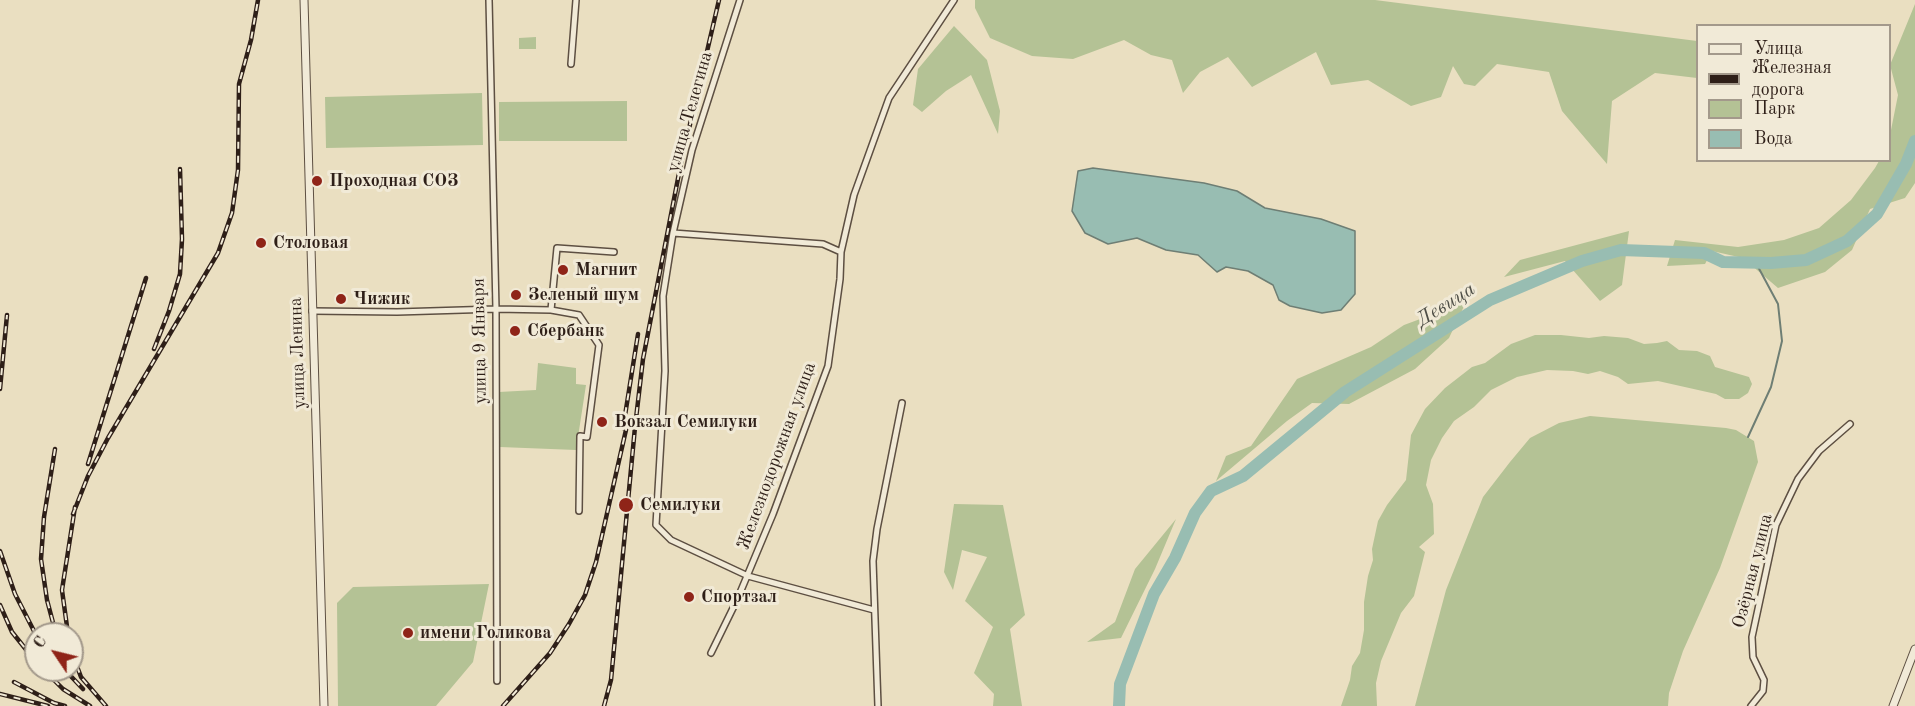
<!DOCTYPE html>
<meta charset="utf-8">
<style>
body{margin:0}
#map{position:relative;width:1915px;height:706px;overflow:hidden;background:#eadfc1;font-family:"Old Standard TT",serif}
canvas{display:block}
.legend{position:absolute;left:1696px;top:24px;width:195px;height:138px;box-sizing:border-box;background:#f1ead7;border:2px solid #a3998b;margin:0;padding:8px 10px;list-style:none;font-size:18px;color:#2e1f18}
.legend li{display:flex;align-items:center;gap:12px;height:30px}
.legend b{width:30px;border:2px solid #a3998b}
.north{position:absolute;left:24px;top:622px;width:60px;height:60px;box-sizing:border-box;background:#f1ead7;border:2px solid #a3998b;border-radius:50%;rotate:305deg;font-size:16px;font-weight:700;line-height:24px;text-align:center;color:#2e1f18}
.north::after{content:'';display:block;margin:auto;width:21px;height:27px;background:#8f2418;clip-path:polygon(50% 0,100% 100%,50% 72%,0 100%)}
</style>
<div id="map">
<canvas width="1915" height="706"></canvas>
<ul class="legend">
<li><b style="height:8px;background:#f1ead7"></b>Улица</li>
<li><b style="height:8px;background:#2e1f18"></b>Железная дорога</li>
<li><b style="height:16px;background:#b4c295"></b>Парк</li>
<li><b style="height:16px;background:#98bdb2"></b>Вода</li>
</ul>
<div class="north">С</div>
</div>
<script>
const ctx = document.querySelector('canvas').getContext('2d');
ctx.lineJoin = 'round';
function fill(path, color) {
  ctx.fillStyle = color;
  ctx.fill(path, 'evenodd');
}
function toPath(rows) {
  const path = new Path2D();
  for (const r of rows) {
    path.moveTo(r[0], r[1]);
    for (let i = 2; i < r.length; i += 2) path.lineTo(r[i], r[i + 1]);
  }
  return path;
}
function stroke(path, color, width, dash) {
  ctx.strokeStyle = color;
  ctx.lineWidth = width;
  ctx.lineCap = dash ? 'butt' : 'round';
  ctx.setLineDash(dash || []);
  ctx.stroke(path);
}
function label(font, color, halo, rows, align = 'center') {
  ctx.font = font + ' "Old Standard TT",serif';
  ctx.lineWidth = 6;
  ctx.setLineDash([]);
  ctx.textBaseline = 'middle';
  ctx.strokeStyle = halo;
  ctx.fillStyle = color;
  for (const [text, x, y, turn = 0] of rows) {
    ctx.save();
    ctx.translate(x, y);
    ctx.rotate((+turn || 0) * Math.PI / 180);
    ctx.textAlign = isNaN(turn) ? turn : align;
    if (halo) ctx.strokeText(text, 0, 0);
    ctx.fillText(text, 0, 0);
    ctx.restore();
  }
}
fill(toPath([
 [975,0,1375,0,1697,41,1697,78,1655,73,1612,101,1607,164,1562,111,1549,72,1497,64,1475,86,1464,84,1453,66,1441,97,1411,106,1368,80,1331,85,1316,52,1252,87,1228,57,1200,72,1183,93,1172,60,1151,55,1124,40,1073,59,1032,56,990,38,975,8],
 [1915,4,1915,183,1905,198,1870,209,1852,250,1825,272,1778,288,1743,258,1712,251,1705,264,1667,266,1675,240,1738,247,1784,240,1819,228,1851,200,1875,168,1879,161,1890,160,1890,135,1898,95,1890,65],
 [954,26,987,60,1000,111,998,134,971,75,946,91,922,112,913,105,918,69],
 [536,37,536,49,519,49,519,38],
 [482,93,483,145,326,148,325,97],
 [627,101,627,141,499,141,499,102],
 [1629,231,1622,285,1600,301,1565,261,1504,277,1520,260],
 [1466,302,1449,338,1415,369,1349,404,1312,403,1287,421,1216,481,1226,456,1251,446,1297,379,1371,347,1404,325],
 [1535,335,1561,335,1589,338,1604,336,1628,338,1644,344,1657,343,1667,341,1679,350,1697,351,1710,356,1715,367,1749,377,1752,384,1748,393,1739,399,1725,399,1716,394,1658,381,1628,384,1618,377,1600,371,1588,374,1573,371,1547,370,1517,377,1491,390,1474,407,1454,421,1442,438,1431,460,1426,485,1433,504,1434,534,1419,547,1425,552,1414,596,1401,613,1381,661,1376,683,1377,706,1341,706,1350,680,1352,666,1360,653,1364,630,1364,602,1368,576,1373,560,1372,549,1378,521,1387,505,1406,480,1411,435,1425,409,1445,388,1472,367,1485,363,1511,344],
 [538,363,576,368,576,384,586,385,576,450,500,447,499,392,536,390],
 [1590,416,1726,428,1736,430,1754,441,1758,462,1720,568,1683,651,1669,693,1668,706,1415,706,1446,590,1483,497,1510,462,1530,438,1559,423],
 [954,504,1003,505,1025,615,1010,629,1022,706,993,706,994,694,974,673,993,627,965,601,987,557,962,550,953,590,944,572],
 [1176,519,1155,569,1121,638,1087,642,1115,622,1135,569],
 [489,584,473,662,436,706,338,706,337,603,353,587]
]), '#b4c295');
const water = toPath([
 [1093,168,1204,183,1237,191,1265,208,1321,219,1355,231,1355,294,1341,310,1322,313,1290,306,1279,300,1273,285,1248,271,1226,267,1217,272,1198,255,1166,250,1137,238,1108,244,1085,233,1072,211,1078,171,1093,168]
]);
fill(water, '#98bdb2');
stroke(water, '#6e7e74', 1.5);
stroke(toPath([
 [1748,437,1771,387,1782,341,1778,304,1756,263]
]), '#6e7e74', 2);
stroke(toPath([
 [1119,706,1120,684,1154,594,1175,558,1195,513,1211,491,1243,476,1345,392,1490,300,1582,261,1621,250,1704,253,1723,262,1771,263,1806,260,1847,241,1877,214,1906,164,1915,141]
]), '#98bdb2', 12);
const minor = toPath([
 [489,0,496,309,497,681],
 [740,0,692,150,673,233,663,296,665,371,656,525,671,540,748,576,874,610],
 [571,64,576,0],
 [673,233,823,244,841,252],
 [551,310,557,248,614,252],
 [312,311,397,312,496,309,551,310,579,315,599,345,587,437,580,436,579,511],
 [711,653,737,600,773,514,828,366,840,279,841,252,854,195,889,98,954,0],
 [878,706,873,561,877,529,902,403],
 [1751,706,1763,691,1764,680,1753,657,1752,637,1776,525,1798,479,1819,451,1850,424]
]);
const tertiary = toPath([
 [304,0,324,706],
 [1893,706,1915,649]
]);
stroke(minor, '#5d4f42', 8);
stroke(tertiary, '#5d4f42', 9);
stroke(minor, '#f1ead7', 5);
stroke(tertiary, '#f1ead7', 7);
const rail = toPath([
 [154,349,169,311,180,274,182,239,180,169],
 [0,389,7,315],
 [623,428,638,334],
 [55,449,44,517,41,559,47,600,56,634],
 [88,464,146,278],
 [73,514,88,476,108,438,218,253,232,213,238,170,239,84,251,40,258,0],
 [0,551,15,594,36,635],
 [0,605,12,632,36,662],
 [68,634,62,590,75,507],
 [72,653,81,677,106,706],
 [44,670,63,689,90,706],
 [65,670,83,689],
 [14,682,54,703,65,706],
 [0,694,48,706],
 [503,706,550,653,569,624,585,595,596,562,628,421],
 [604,706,611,680,635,427,643,359,681,163,719,0]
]);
stroke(rail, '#2e1f18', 4.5);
stroke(rail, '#f1ead7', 2, [7]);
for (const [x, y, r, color] of [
 [317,181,6,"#8f2418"],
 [261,243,6,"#8f2418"],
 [563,270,6,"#8f2418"],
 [516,295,6,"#8f2418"],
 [341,299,6,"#8f2418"],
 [515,331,6,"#8f2418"],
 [602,422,6,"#8f2418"],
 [626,505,8,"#8f2418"],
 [689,597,6,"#8f2418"],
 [408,633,6,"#8f2418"]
]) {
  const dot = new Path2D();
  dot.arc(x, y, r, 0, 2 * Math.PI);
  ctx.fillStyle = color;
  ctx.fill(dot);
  stroke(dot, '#f1ead7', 2);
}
label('18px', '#2e1f18', '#f1ead7', [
 ["улица Телегина",690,112,-74],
 ["улица 9 Января",480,341,-91],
 ["улица Ленина",298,353,-92],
 ["Железнодорожная улица",777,456,-70],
 ["Озёрная улица",1753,571,-76]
]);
label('bold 18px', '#2e1f18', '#f1ead7', [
 ["Проходная СОЗ",329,181],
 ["Столовая",273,243],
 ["Магнит",575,270],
 ["Зеленый шум",528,295],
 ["Чижик",353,299],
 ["Сбербанк",527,331],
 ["Вокзал Семилуки",614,422],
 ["Семилуки",640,505],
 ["Спортзал",701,597],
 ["имени Голикова",420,633]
], 'left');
label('italic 20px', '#4e4e46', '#f1ead7', [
 ["Девица",1446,305,-32]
]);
</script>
